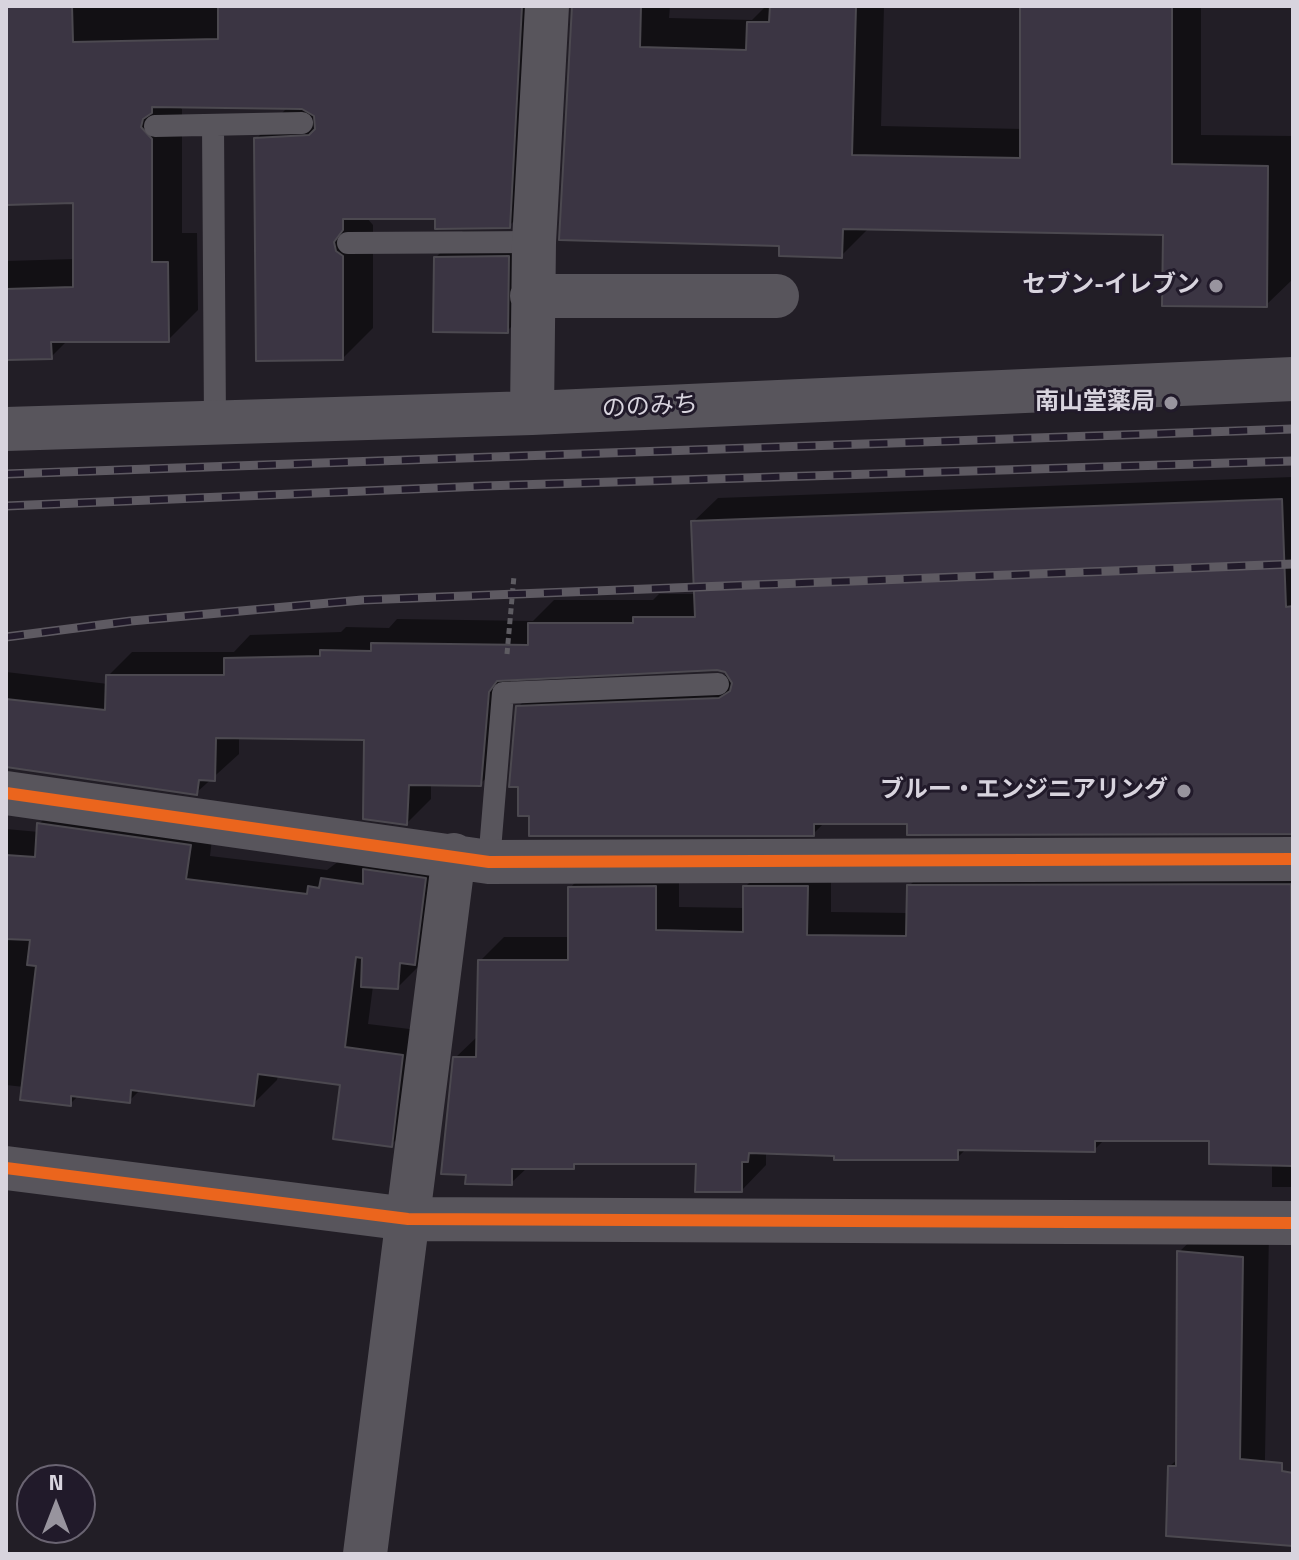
<!DOCTYPE html>
<meta charset="utf-8">
<style>
body{margin:0}
#map{position:relative;width:1299px;height:1560px;overflow:hidden;background:#221e26;font-family:"Titillium Web",sans-serif}
canvas{display:block}
.frame{position:absolute;inset:0;border:8px solid #d8d4de;pointer-events:none}
.north{position:absolute;left:16px;top:1464px;width:80px;height:80px;box-sizing:border-box;background:#211a2a;border:2px solid #6a6472;border-radius:50%;rotate:0deg;font-size:22px;font-weight:700;line-height:32px;text-align:center;color:#d8d4de}
.north::after{content:'';display:block;margin:auto;width:28px;height:36px;background:#98949e;clip-path:polygon(50% 0,100% 100%,50% 72%,0 100%)}
</style>
<div id="map">
<canvas width="1299" height="1560"></canvas>
<div class="frame"></div>
<div class="north">N</div>
</div>
<script>
const ctx = document.querySelector('canvas').getContext('2d');
ctx.lineJoin = 'round';
function fill(path, color) {
  ctx.fillStyle = color;
  ctx.fill(path, 'evenodd');
}
function toPath(rows) {
  const path = new Path2D();
  for (const r of rows) {
    path.moveTo(r[0], r[1]);
    for (let i = 2; i < r.length; i += 2) path.lineTo(r[i], r[i + 1]);
  }
  return path;
}
function stroke(path, color, width, dash) {
  ctx.strokeStyle = color;
  ctx.lineWidth = width;
  ctx.lineCap = dash ? 'butt' : 'round';
  ctx.setLineDash(dash || []);
  ctx.stroke(path);
}
function label(font, color, halo, rows, align = 'center') {
  ctx.font = font + ' "Titillium Web","Noto Sans JP",sans-serif';
  ctx.lineWidth = 6;
  ctx.setLineDash([]);
  ctx.textBaseline = 'middle';
  ctx.strokeStyle = halo;
  ctx.fillStyle = color;
  for (const [text, x, y, turn = 0] of rows) {
    ctx.save();
    ctx.translate(x, y);
    ctx.rotate((+turn || 0) * Math.PI / 180);
    ctx.textAlign = isNaN(turn) ? turn : align;
    if (halo) ctx.strokeText(text, 0, 0);
    ctx.fillText(text, 0, 0);
    ctx.restore();
  }
}
fill(toPath([
 [6,6,550,6,539,196,509,226,437,217,366,217,373,225,373,328,343,358,256,139,288,107,178,105,182,109,182,233,197,233,198,310,168,340,68,340,51,357,6,358,6,261,75,259,75,200,6,203],
 [574,6,670,6,669,18,752,20,766,6,884,6,881,126,1022,129,1022,6,1201,6,1201,135,1293,136,1293,279,1266,305,1165,233,870,227,841,256,781,244],
 [463,231,534,231,534,304,507,331,436,257],
 [1293,477,1293,832,909,833,909,822,825,822,813,834,518,707,542,683,729,675,718,668,511,678,505,760,480,784,431,784,431,799,407,823,366,738,239,737,239,754,196,793,6,765,6,672,108,684,108,676,132,652,234,652,250,635,341,632,346,627,389,628,397,619,533,621,554,600,653,600,659,594,696,594,693,522,718,498],
 [63,800,214,821,210,856,327,870,347,855,449,855,422,963,398,987,373,986,368,1024,426,1031,415,1121,391,1145,342,1083,278,1075,277,1080,253,1104,141,1089,129,1101,79,1095,70,1104,24,1087,6,1085,6,829,39,832,39,824],
 [1293,861,1293,1187,1272,1187,1272,1163,1211,1139,1105,1139,1094,1150,967,1148,957,1158,766,1152,766,1165,742,1190,698,1162,577,1162,573,1167,528,1167,511,1183,455,1058,479,1035,480,961,504,937,570,937,570,888,594,863,679,863,679,907,745,908,745,887,769,863,831,863,831,912,908,913,909,886,933,862],
 [1206,1226,1269,1231,1264,1513,1170,1466,1178,1459,1179,1252]
]), '#0007');
const building = toPath([
 [6,6,72,6,73,42,218,39,218,6,522,6,510,228,435,229,435,219,343,219,343,230,334,242,336,251,343,256,343,360,256,361,254,138,309,135,315,129,314,116,302,109,152,107,152,113,143,119,141,127,152,139,152,262,168,262,169,342,51,342,52,359,6,360,6,289,73,287,73,203,6,205,6,6],
 [572,6,641,6,640,47,746,50,747,22,769,22,770,6,856,6,852,155,1020,158,1020,6,1172,6,1172,164,1268,166,1267,307,1162,306,1163,235,843,229,842,258,779,256,779,246,559,240,572,6],
 [509,256,508,333,433,332,434,257,509,256],
 [1282,499,1286,607,1293,606,1292,834,907,835,907,824,814,824,814,836,529,836,529,816,518,816,518,787,509,787,516,706,719,698,730,691,732,683,725,672,717,670,497,681,489,692,481,786,409,785,407,825,363,819,364,740,216,738,215,781,199,780,197,795,6,767,6,699,105,710,106,675,224,675,224,658,320,656,320,650,371,651,371,643,528,645,528,623,633,623,633,617,695,617,691,521,1282,499],
 [37,823,191,845,186,879,307,894,308,886,319,888,321,878,363,884,363,869,426,878,415,965,400,963,398,989,361,987,362,958,356,957,345,1047,403,1055,392,1147,333,1139,340,1085,258,1074,254,1106,131,1090,130,1103,71,1096,71,1106,20,1100,36,966,27,965,30,940,6,939,6,855,35,857,37,823],
 [1291,884,1293,1166,1209,1164,1209,1141,1095,1141,1095,1152,958,1150,958,1160,834,1160,834,1156,749,1153,748,1162,742,1162,742,1192,695,1192,696,1164,574,1164,574,1169,512,1169,512,1185,465,1184,466,1175,441,1174,453,1057,476,1057,478,960,568,960,568,887,656,886,656,930,743,932,743,886,808,886,807,935,906,936,907,885,1291,884],
 [1177,1251,1243,1257,1240,1459,1282,1463,1282,1471,1293,1473,1293,1546,1166,1536,1168,1466,1176,1466,1177,1251]
]);
fill(building, '#3b3543');
stroke(building, '#4c4950', 2);
stroke(toPath([
 [507,654,514,576]
]), '#5e5c62', 5, [6, 4]);
stroke(toPath([
 [213,125,215,423],
 [155,126,302,123],
 [348,243,534,242],
 [489,862,503,693,718,684]
]), '#58555c', 22);
stroke(toPath([
 [532,296,777,296],
 [532,413,534,242,547,6],
 [6,429,532,413,1293,379],
 [6,793,489,862,1293,859],
 [6,1168,408,1219,1293,1223],
 [365,1554,454,855]
]), '#58555c', 44);
const rail = toPath([
 [6,474,1293,429],
 [6,506,484,486,1293,461],
 [6,637,131,621,362,600,1293,564]
]);
stroke(rail, '#5e5a62', 9);
stroke(rail, '#211a2a', 6, [18]);
stroke(toPath([
 [6,793,489,862,1293,859],
 [6,1168,408,1219,1293,1223]
]), '#eb651d', 12);
for (const [x, y, r, color] of [
 [1216,286,8,"#98949e"],
 [1171,403,8,"#98949e"],
 [1184,791,8,"#98949e"]
]) {
  const dot = new Path2D();
  dot.arc(x, y, r, 0, 2 * Math.PI);
  ctx.fillStyle = color;
  ctx.fill(dot);
  stroke(dot, '#211a2a', 3);
}
label('bold 24px', '#d8d4de', '#211a2a', [
 ["セブン-イレブン",1200,286],
 ["南山堂薬局",1155,403],
 ["ブルー・エンジニアリング",1168,791]
], 'right');
label('24px', '#d8d4de', '#211a2a', [
 ["ののみち",650,408,-3]
]);
</script>
